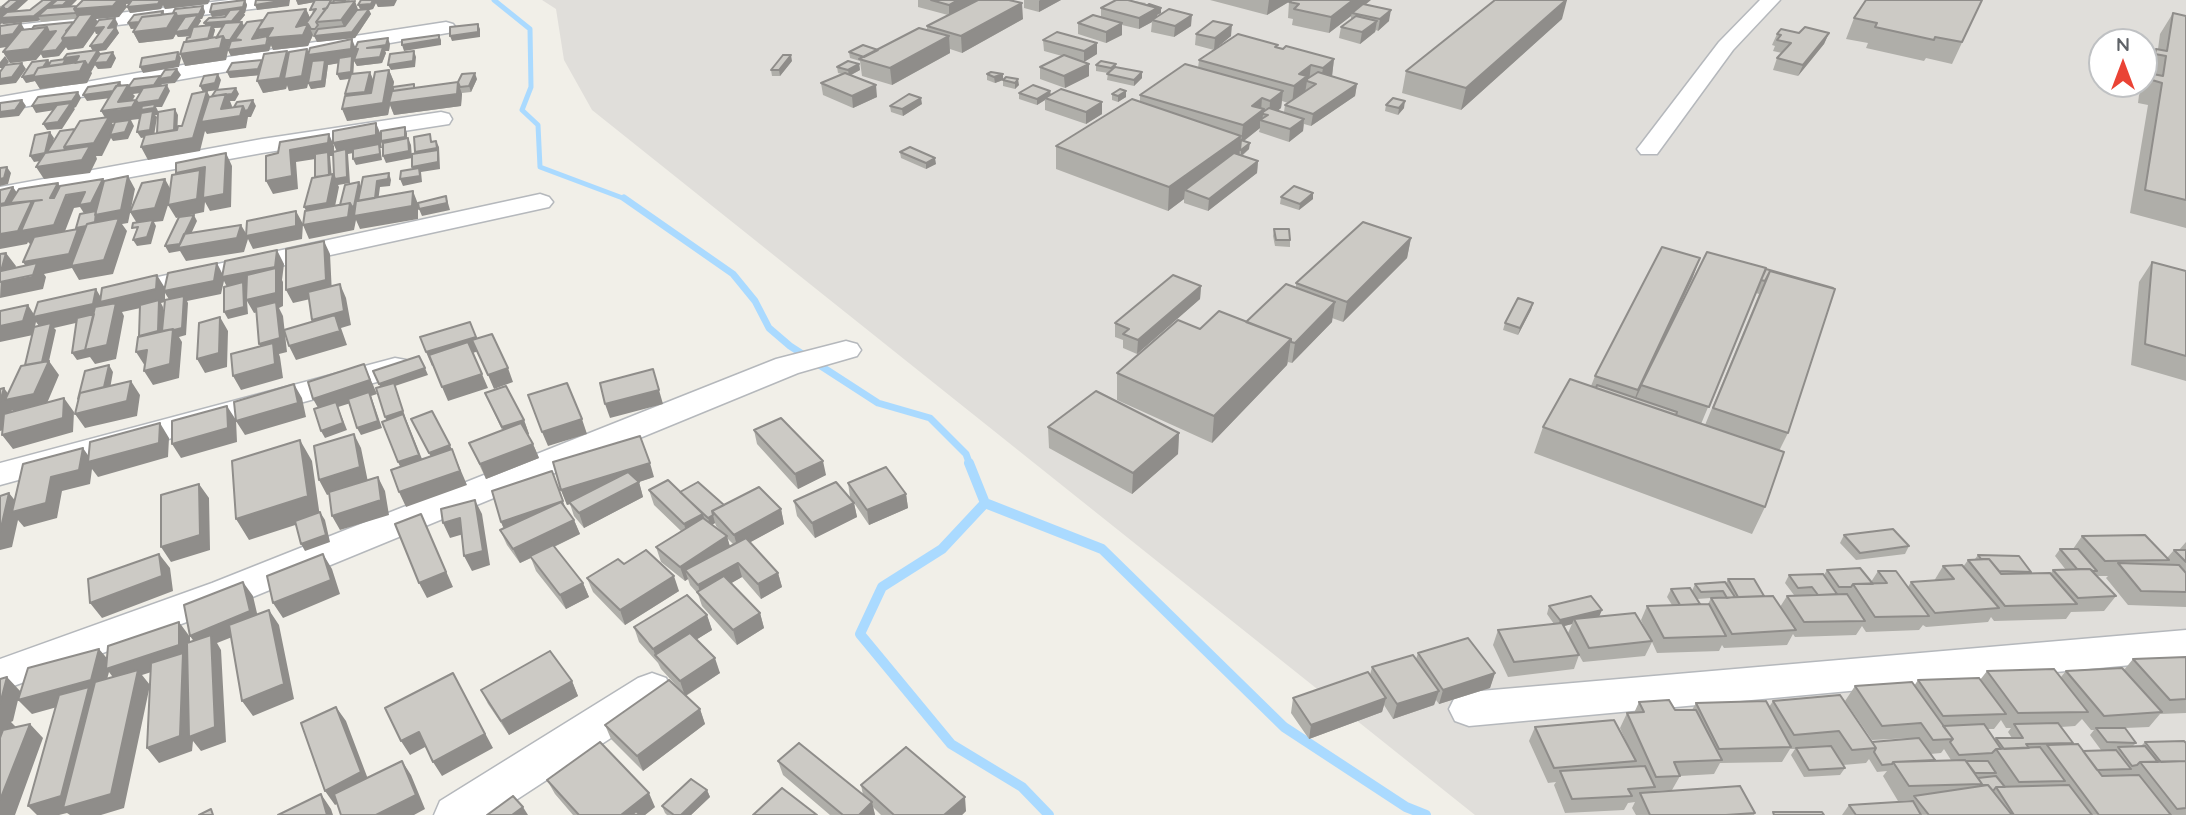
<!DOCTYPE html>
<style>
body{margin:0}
#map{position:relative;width:2186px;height:815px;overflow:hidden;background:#f1efe8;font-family:Quicksand,sans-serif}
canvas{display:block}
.north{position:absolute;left:2088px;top:28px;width:70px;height:70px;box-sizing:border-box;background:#fff;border:2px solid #bfc1c3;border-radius:50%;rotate:0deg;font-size:19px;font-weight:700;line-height:28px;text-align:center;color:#5f6368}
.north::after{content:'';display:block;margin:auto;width:24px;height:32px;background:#ea4335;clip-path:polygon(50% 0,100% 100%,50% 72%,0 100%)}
</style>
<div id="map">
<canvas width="2186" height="815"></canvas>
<div class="north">N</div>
</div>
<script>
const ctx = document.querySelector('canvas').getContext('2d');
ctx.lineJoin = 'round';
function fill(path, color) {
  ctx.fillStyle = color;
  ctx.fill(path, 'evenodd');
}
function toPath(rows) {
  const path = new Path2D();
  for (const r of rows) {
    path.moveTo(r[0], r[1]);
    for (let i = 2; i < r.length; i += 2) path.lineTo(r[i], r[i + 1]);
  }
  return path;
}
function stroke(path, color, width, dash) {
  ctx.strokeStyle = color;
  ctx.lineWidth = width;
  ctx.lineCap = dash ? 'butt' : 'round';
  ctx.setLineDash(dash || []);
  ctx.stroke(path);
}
fill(toPath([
 [542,0,2186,0,2186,815,1475,815,592,110,564,60,556,9],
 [2102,42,2144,42,2144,84,2102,84]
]), '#e0deda');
stroke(toPath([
 [494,0,530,29,531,87,522,110,538,125,540,167,628,200]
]), '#aadaff', 5);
stroke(toPath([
 [624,198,733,274,755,301,769,328,790,346,878,403,930,418,966,454,970,465]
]), '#aadaff', 7);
stroke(toPath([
 [969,463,985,503,942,549,882,587,860,634,951,744,1022,787,1049,815],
 [985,503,1102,549,1284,727,1406,807,1426,815]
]), '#aadaff', 10);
const minor = toPath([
 [229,0,286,0,277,6,0,39,0,27,229,0],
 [1760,0,1780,0,1733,50,1657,154,1641,154,1637,149,1641,144,1719,42,1760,0],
 [446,22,453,24,456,28,453,32,0,111,0,97,303,44,446,22],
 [441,112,449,114,452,119,449,124,262,153,0,201,0,187,262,139,441,112],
 [540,194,549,197,553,202,549,207,121,301,111,299,107,293,111,287,121,285,540,194],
 [846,341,857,344,861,350,857,356,798,373,238,603,0,691,0,659,212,583,776,359,846,341],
 [395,358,406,360,410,367,406,374,0,485,0,463,395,358],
 [2186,630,2186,660,1469,726,1455,721,1449,709,1455,697,1469,692,2186,630],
 [652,673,666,678,672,690,666,702,493,815,434,815,440,801,638,678,652,673]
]);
stroke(minor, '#b5b8bc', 3);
fill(minor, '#fff');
fill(toPath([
 [28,0,15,12,30,10,43,0,71,6,77,6,83,0,208,4,165,9,163,5,161,9,130,13,127,7,129,4,126,4,119,17,96,19,98,22,118,24,116,27,119,33,106,50,99,51,100,53,116,58,111,68,98,69,95,65,91,72,92,73,87,83,40,89,35,81,26,83,50,63,93,51,90,46,99,33,96,34,95,31,83,48,68,50,66,47,59,56,43,58,41,54,36,60,10,63,3,52,24,30,74,22,76,19,41,22,40,20,37,21,3,24,2,23,0,25,0,6],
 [245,0,247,5,245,13,244,13,245,15,239,22,244,26,306,9,310,18,312,15,314,2,298,5,296,0,350,0,349,2,358,10,360,9,358,5,361,0,394,6,378,7,376,3,373,9,369,10,371,14,355,38,317,42,315,34,313,35,308,46,273,50,271,45,269,51,231,56,228,50,226,60,185,66,186,42,191,36,178,37,176,34,173,39,139,43,133,32,135,29,131,29,128,23,163,11,164,14,173,13,203,6,205,12,202,19,200,19,201,21,197,27,205,26,226,15,212,17,210,12],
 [222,27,216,38,213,38,215,30,214,28],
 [918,0,1009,0,1023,19,962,53,950,49,950,53,892,85,862,76,860,61,850,58,849,52,878,50,927,30,927,26,948,15,918,7],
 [1024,0,1061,0,1039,12,1024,8],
 [1128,0,1146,3,1145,4,1161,13,1157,15,1157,17,1191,26,1174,37,1151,32,1152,22,1139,29,1122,25,1122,35,1106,43,1078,34,1078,23,1101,17,1101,8],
 [1210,0,1292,0,1267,15],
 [1982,0,1952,64,1926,58,1924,61,1866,48,1868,43,1846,39,1854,18],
 [1289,2,1366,4,1389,21,1378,31,1376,30,1375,32,1360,44,1339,38,1341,27,1351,20,1351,16,1329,33,1292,25,1293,19,1288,18],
 [2173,13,2186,16,2186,228,2130,213,2148,105,2138,103,2139,95,2150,77,2144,76,2144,69,2156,49,2158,49,2160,34],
 [1562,19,1461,110,1402,93,1406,71],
 [1799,33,1829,33,1824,44,1798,76,1773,70,1777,58,1782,53,1773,51,1775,46,1772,45,1777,34],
 [1196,34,1231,36,1216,48,1277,47,1334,59,1332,76,1357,84,1355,96,1311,126,1304,124,1303,131,1289,142,1259,132,1260,128,1244,141,1249,149,1242,156,1258,161,1257,173,1208,211,1184,203,1184,199,1168,211,1056,169,1056,146,1140,102,1140,95,1198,68,1199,60,1214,50,1195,45],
 [1282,101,1288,103,1285,105,1284,112,1278,110,1281,108],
 [1043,40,1097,43,1097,54,1084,62,1089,64,1089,76,1065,88,1040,79,1040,67,1062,56,1044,51],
 [390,44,389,51,385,51,386,53,382,63,357,66,354,61,353,74,374,80,389,70,394,82,392,91,477,79,471,92,462,93,461,106,394,115,390,105,388,115,347,121,346,96,350,79,340,80,337,74,338,63,328,65,325,87,311,89,308,83,307,88,289,91,287,85,286,89,263,93,259,75,230,78,227,72,287,51,289,56,307,49,309,54],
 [792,61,780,76,772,76,771,70],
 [859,64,860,70,851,75,877,97,853,108,823,95,821,83,842,74,838,73,837,67],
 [1116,64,1116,67,1142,78,1134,86,1107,80,1108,73,1096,71,1096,65],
 [987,74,1003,80,1006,77,1019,85,1015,89,1003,86,1003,80,995,83,987,80],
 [1050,91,1051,95,1102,102,1102,114,1086,124,1045,110,1045,100,1037,105,1019,99,1019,93],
 [1112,94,1126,97,1118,102,1112,100],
 [922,104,903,116,891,112,890,106],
 [1386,105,1404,108,1398,115,1385,111],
 [900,152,936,164,926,169,901,158],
 [1281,197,1313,199,1299,210,1280,204],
 [1274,229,1290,240,1290,247,1275,246,1273,236],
 [1411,238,1407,258,1343,322,1332,318,1332,322,1292,363,1288,362,1287,365,1212,443,1117,400,1117,373,1200,329,1246,322,1296,288,1296,283],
 [2152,262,2186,271,2186,381,2131,365,2139,282],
 [1766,268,1788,433,1779,451,1765,507,1752,534,1534,453,1543,427,1591,386,1595,376,1693,277,1665,336],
 [1756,293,1759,294,1705,425,1701,424],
 [1201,286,1200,299,1137,354,1123,348,1123,340,1115,337,1115,323],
 [1533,303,1531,310,1518,335,1503,330,1505,323],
 [485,393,524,420,529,434,528,435,533,444,539,458,486,479,469,443,502,430],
 [1048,427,1179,433,1178,454,1132,494,1049,448],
 [754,430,826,475,798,489,757,444],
 [654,477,639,482,643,497,584,528,574,516,570,504,567,505,561,490],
 [848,483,906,494,908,508,869,525,850,497],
 [649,490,680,492,724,505,781,509,784,524,750,542,778,573,782,587,761,599,742,577,731,583,760,613,764,628,737,645,702,606,698,594,690,585,688,579,685,581,661,562,656,547,681,531,654,505],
 [715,523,716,526,723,533,712,525],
 [727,538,733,544,730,546],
 [794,501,854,503,857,517,815,538,797,516],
 [567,510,574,520,580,534,554,547,583,583,589,597,566,609,536,571,531,558,520,563,507,545,500,530,504,529,501,522],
 [1844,535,1909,546,1905,554,1856,560,1840,543],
 [2082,536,2167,558,2174,550,2179,550,2186,542,2186,607,2128,605,2106,578,2108,576,2097,576,2116,596,2104,611,2071,612,2066,619,1994,621,1991,617,1988,622,1926,627,1923,625,1919,630,1866,632,1862,626,1856,635,1795,637,1793,634,1787,645,1724,648,1722,645,1719,651,1657,653,1652,642,1645,656,1583,662,1579,655,1574,669,1508,677,1493,645,1498,630,1554,624,1547,614,1549,606,1599,616,1648,635,1641,620,1647,606,1672,605,1667,597,1671,589,1692,591,1695,584,1726,583,1728,579,1764,596,1780,607,1787,596,1808,595,1794,595,1785,583,1789,575,1824,575,1827,570,1871,582,1878,571,1908,587,1911,582,1934,581,1943,566,1963,567,1968,560,1975,559,1978,555,2031,572,2030,573,2051,573,2053,570,2066,570,2055,556,2060,549,2073,549],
 [1711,598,1708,604,1700,604,1697,599],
 [1572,624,1568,633,1564,626],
 [624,564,679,591,625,625,593,592,587,578],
 [707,615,712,630,697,639,720,673,686,696,700,709,705,724,643,771,611,739,605,725,684,694,661,669,658,663,639,642,634,627],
 [1418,653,1495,673,1490,688,1439,704,1436,700,1434,705,1393,719,1384,705,1382,712,1309,739,1291,713,1293,698,1370,675,1372,667,1416,659],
 [2186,657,2186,713,2160,714,2149,727,2125,728,2136,743,2132,747,2141,746,2145,742,2186,743,2186,815,1842,815,1849,805,1910,802,1911,800,1898,801,1883,776,1887,771,1877,772,1869,759,1866,763,1843,765,1845,768,1840,775,1804,777,1791,755,1795,749,1790,749,1782,762,1720,763,1714,774,1680,776,1672,790,1653,791,1653,792,1755,813,1754,815,1636,815,1632,808,1635,802,1628,803,1624,810,1565,813,1554,785,1556,782,1548,783,1529,741,1535,727,1629,748,1620,728,1627,713,1634,713,1639,702,1675,710,1692,710,1696,703,1769,707,1773,701,1872,742,1911,738,1872,740,1845,701,1855,686,1914,686,1918,680,1980,680,1987,671,2061,677,2066,671,2124,670,2133,659],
 [2082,719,2091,730,2094,730,2090,735,2101,750,2114,750,2083,751,2072,744,2073,743,2061,727,2075,726],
 [2001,720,2006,728,2011,728,2008,732,2012,738,1996,738,1995,740,1987,729,1994,729],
 [1944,749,1951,760,1935,760,1930,754,1941,753],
 [572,681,578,696,509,735,488,704,481,690],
 [778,761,863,795,861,785,966,811,962,815,881,815,873,807,875,815,830,815,783,775],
 [547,780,655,807,645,815,573,815,555,794],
 [707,790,710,797,691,815,667,815,665,813,662,806]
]), '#afaea9');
fill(toPath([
 [19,0,28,0,11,15,34,16,54,0,64,0,50,6,52,10,38,16,40,20,37,21,3,24,2,23,0,25,0,8,2,6],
 [68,0,77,0,66,11,63,5],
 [111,0,139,0,135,3,126,4,127,7,119,17,96,19,99,25,104,27,108,33,96,34,95,31,83,48,68,50,66,47,59,56,43,58,41,54,36,60,10,63,3,52,47,27,56,31,62,38,66,31,78,19,75,13,74,9],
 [160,0,210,0,208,4,165,9,163,5,161,9,130,13,127,7],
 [245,0,247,5,245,13,244,13,245,15,235,27,214,28,215,30,209,50,201,51,220,48,220,47,216,47,213,42,222,41,223,36,225,40,230,40,242,22,245,27,237,40,235,39,236,42,233,46,228,46,228,50,266,45,268,41,262,41,260,36,254,44,252,39,264,20,267,26,265,29,273,28,277,37,299,35,296,27,306,9,311,20,308,24,313,35,308,46,273,50,271,45,269,51,231,56,228,50,226,60,185,66,180,54,188,53,185,48,206,44,211,28,207,29,204,23,232,21,238,14,212,17,210,12,243,7],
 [286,0,290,0,289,6,257,10,255,5],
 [296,0,327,0,298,5],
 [373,0,397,0,394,6,378,7,376,3,373,9,369,10,371,14,355,38,317,42,314,36,352,32,361,10,358,5],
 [958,0,980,0,949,16,949,5],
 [1040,0,1061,0,1039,12,1039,1],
 [1269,0,1292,0,1267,15],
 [1353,0,1371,0,1354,14,1352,13,1351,16,1329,33,1331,17],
 [1566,0,1567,0,1562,19,1461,110,1466,88],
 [355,1,359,12,346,31,341,20],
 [1022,3,1023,19,962,53,961,36],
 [203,6,205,12,202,19,200,19,201,21,191,36,178,37,176,34,173,39,139,43,133,32,176,13],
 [195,20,181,24,180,22],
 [1157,8,1161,8,1161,13,1157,15,1157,19,1152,20,1152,22,1139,29,1139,18],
 [1391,10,1389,21,1378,31,1380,19],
 [163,11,166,17,161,25,131,29,128,23],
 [1192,15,1191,26,1174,37,1175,26],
 [115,18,118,24,116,27,119,33,106,50,99,51,101,56,113,52,116,58,111,68,98,69,95,65,91,72,92,73,87,83,40,89,35,81,26,83,22,77,48,60,51,65,64,58,79,56,85,61,93,51,90,46,108,28],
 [1377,21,1375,32,1360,44,1362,32],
 [21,23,27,34,19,45,0,48,0,36],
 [1122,23,1122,35,1106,43,1106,32],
 [478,24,480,29,480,37,452,41,450,36],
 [1232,25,1231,36,1214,50,1215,38],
 [1829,33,1824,44,1798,76,1803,65],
 [439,35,441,40,441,45,404,51,402,45],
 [949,36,950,53,892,85,890,68],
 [388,38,390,44,389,51,385,51,386,53,382,63,357,66,354,61,353,78,340,80,337,74,352,61,328,65,325,87,311,89,308,83,307,88,289,91,287,85,286,89,263,93,257,81,287,51,292,63,307,49,309,55,352,39,356,49,370,53],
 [1097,43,1097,54,1084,62,1084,51],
 [414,51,416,57,415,67,391,70,388,65],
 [178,52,181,58,179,67,143,73,140,67],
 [791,55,792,61,780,76,779,70],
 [5,56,9,62,4,68,0,68,0,62],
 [1334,59,1332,76,1320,85,1323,68],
 [262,60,261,75,230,78,227,72],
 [22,63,26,69,16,83,0,85,0,79],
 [859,64,860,70,849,76,848,70],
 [1089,64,1089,76,1065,88,1064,76],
 [1311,65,1309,82,1307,81,1305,93,1292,104,1294,86,1299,74],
 [177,69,181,75,175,83,162,84,157,91,133,94,135,96,128,108,132,107,136,100,138,103,159,100,167,85,170,91,162,107,156,107,158,111,157,115,155,115,157,117,154,136,141,138,137,132,150,130,153,115,144,117,142,113,139,119,131,120,134,126,128,139,113,141,111,138,102,156,96,156,97,159,90,173,44,179,36,167,82,160,83,158,72,160,69,155,66,160,49,163,47,160,34,162,30,156,45,153,50,132,54,138,50,156,62,154,65,149,64,147,66,147,77,129,80,135,74,146,94,143,107,121,101,111,121,109,118,102,128,85,130,88,154,85,160,76,161,78,171,77],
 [130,121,125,132,113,134,116,129,112,123],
 [389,70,394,82,390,103,458,82,462,94,461,106,394,115,390,105,388,115,347,121,342,109,383,103],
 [370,72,375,84,370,104,350,106,345,94],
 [1142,72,1142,78,1134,86,1134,80],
 [475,73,477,79,471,92,469,86],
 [218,74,221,80,218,90,203,92,200,86],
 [1003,74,1003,80,995,83,994,77],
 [1018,79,1019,85,1015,89,1015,83],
 [120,82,123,88,119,97,87,101,83,95],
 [1357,84,1355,96,1311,126,1313,114],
 [876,85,877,97,853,108,852,96],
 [236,88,239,94,235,101,230,101,232,106,229,118,243,106,253,100,256,106,251,117,248,117,246,128,207,134,205,131,200,151,148,160,141,147,193,138,207,91,213,103],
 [1050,91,1051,97,1045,98,1045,100,1037,105,1037,99],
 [1126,91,1126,97,1118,102,1118,96],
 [1283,91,1281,108,1269,118,1270,101],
 [78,92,81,98,76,107,74,108,75,109,62,129,47,130,43,124,68,108,36,113,32,106],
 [921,98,922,104,903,116,902,109],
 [1262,98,1261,111,1264,109,1262,121,1260,120,1260,128,1241,143,1243,125,1252,106],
 [22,100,26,106,19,116,0,118,0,112],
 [1405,101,1404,108,1398,115,1399,108],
 [1102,102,1102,114,1086,124,1086,112],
 [175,109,178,115,177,137,157,134],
 [1304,119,1303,131,1289,142,1290,129],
 [376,123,381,135,405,127,407,133,407,144,384,148,381,142,382,148,380,148,382,160,356,165,353,159,379,148,348,154,350,183,338,185,339,187,333,216,311,220,304,207,328,157,296,162,298,189,273,194,266,181,290,150,329,134,334,146,334,156,330,156,332,179,333,174,335,179,339,156,333,143],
 [1241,136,1239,159,1185,190,1184,199,1168,211,1169,187],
 [408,138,411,145,412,158,386,163,383,156],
 [436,141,439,147,440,169,421,172,422,182,403,186,400,179,415,173,412,167,417,158,415,152],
 [1250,143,1249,149,1241,156,1241,150],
 [226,153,232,166,231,207,210,211,205,202,204,212,176,218,168,205,182,186,176,173],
 [935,158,936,164,926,169,926,163],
 [1258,161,1257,173,1208,211,1209,199],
 [7,167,11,173,8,184,0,186,0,179],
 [389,173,391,180,390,186,380,187,377,209,413,191,418,204,418,219,360,229,356,220,354,230,309,239,303,225,350,203,359,182,362,189],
 [128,176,135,189,128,223,122,224,127,231,113,274,79,280,72,268,44,274,46,277,43,289,0,298,1,271,6,253,16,266,11,280,32,276,23,262,78,230,76,228,87,218,80,207,74,208,62,239,30,244,28,242,27,244,0,249,0,204,13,187,22,200,50,198,58,183,66,196,103,179,110,192],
 [99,231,86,242,82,234],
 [165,179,172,192,163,221,154,222,156,226,151,244,137,246,133,240,138,225,130,212],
 [1313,193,1313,199,1299,210,1300,204],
 [446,196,450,210,422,216,419,209],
 [296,211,303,224,302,239,253,249,248,239,244,252,186,261,180,251,169,253,165,246,194,215,197,221,185,247,241,225,247,235],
 [1411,238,1407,258,1343,322,1347,302],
 [324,241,330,254,332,294,293,303,286,290],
 [277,250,284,264,282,280,283,282,283,306,279,308,283,316,287,352,279,354,280,357,283,378,241,390,233,376,267,358,259,344,276,308,254,313,247,301,248,314,228,319,224,312,229,291,224,281,221,294,187,301,188,303,186,335,179,337,182,342,179,378,153,385,144,371,170,364,144,343,159,304,122,312,124,316,116,359,95,364,90,357,77,360,72,353,93,319,54,328,56,330,49,361,59,375,45,408,15,414,12,410,7,429,0,431,0,402,4,388,12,399,30,373,42,330,36,322,33,335,0,342,0,326,28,305,35,316,96,289,103,301,157,275,165,288,217,263,224,277],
 [276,281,247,289,246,287],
 [165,293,172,304,163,333,163,307,161,303,165,302],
 [1700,258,1693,277,1630,411,1638,390],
 [340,284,346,298,351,325,341,328,347,345,296,360,289,346,319,333,312,320],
 [1201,286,1200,299,1137,354,1138,340],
 [1335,302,1332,322,1292,363,1295,343],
 [1533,303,1531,310,1518,335,1520,328],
 [220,317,228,331,227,367,205,373,197,359],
 [476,337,482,350,432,366,426,352],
 [1291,339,1287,365,1212,443,1214,416],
 [147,350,145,366,136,352],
 [364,364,377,394,371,396,382,428,361,435,357,428,370,397,338,407,347,430,325,438,321,431,321,413,313,399],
 [109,365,113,372,108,400,83,406],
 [425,368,428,375,395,386,406,419,426,469,405,477,398,462,388,424,385,417,382,391,379,384],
 [508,368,513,382,494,389,488,375],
 [482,374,488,388,448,401,442,387],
 [131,381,140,395,137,416,85,428,75,414],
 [294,384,302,398,306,417,245,435,236,421],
 [659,390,663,404,610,418,605,404],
 [64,398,74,412,73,432,13,449,2,435],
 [227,406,236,420,237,442,181,458,172,444],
 [582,419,587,434,548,446,542,432],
 [524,420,529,434,508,442,502,427],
 [160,423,169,438,168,457,98,477,92,469,90,484,62,491,57,518,24,527,18,520,12,547,0,550,0,532,9,493,21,508,51,477,83,448,92,461],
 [1179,433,1178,454,1132,494,1133,473],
 [354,434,361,448,368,482,327,495,319,480],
 [300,440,312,461,320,517,249,540,236,519],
 [533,444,539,458,486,479,480,464],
 [450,445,467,485,406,507,399,492,436,468,429,453],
 [823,461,826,475,798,489,795,474],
 [650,463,654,477,639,482,643,497,584,528,579,513,569,502,570,504,567,505,561,490],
 [552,471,568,515,507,536,501,522],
 [378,477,385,491,389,515,340,530,332,516],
 [199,484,209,498,210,550,171,562,161,547],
 [906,494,908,508,869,525,867,510],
 [475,500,482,514,490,565,472,571,464,556],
 [854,503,857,517,815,538,812,523],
 [781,509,784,524,738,549,734,535],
 [320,512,325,520,330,542,305,551,301,544],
 [421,514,453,587,427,598,419,583],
 [703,514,707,528,688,539,684,524],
 [713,515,715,523,710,526,708,518],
 [460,518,467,533,450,538,443,523],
 [574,520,580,534,520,563,513,549],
 [727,536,731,551,685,570,688,579,685,581,680,567],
 [159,554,170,568,173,591,102,618,90,603],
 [323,554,332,569,340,594,283,618,273,603],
 [738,563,742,577,704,599,701,596,698,585],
 [778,573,782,587,761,599,758,584],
 [674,576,679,591,625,625,620,610],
 [243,582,253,596,260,626,217,643,221,650,226,742,201,751,193,741,192,751,159,763,147,748,183,662,142,675,150,685,124,808,101,815,70,815,67,813,59,815,37,815,28,806,86,699,32,714,18,700,13,721,11,722,17,728,0,775,0,704,7,677,21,692,99,649,111,663,179,622,190,637,190,659,200,650,190,636],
 [109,672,118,684,103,695],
 [583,583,589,597,566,609,560,595],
 [269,610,279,625,294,699,253,716,242,701],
 [1602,610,1599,617,1574,619,1572,624,1557,628,1560,620],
 [760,613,764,628,737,645,733,630],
 [707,615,712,630,662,661,655,655,658,663,653,649],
 [715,658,720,673,685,696,680,681],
 [453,673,493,748,442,776,433,762],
 [1495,673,1490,688,1439,704,1443,690],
 [572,681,578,696,509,735,501,721],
 [1439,691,1434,705,1393,719,1397,704],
 [1386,698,1382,712,1309,739,1311,725],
 [336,707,346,721,371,787,335,805,325,791],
 [700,709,705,724,643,771,637,756],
 [30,724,43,738,15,815,0,815,0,800],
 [419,732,427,746,410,755,401,741],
 [402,761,411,775,425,809,414,815,376,815],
 [707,790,710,797,691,815,681,815],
 [649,793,655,807,645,815,621,815],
 [321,794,331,809,333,815,327,815],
 [965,797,966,811,962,815,944,815],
 [872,802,875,815,859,815],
 [523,807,528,815,512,815]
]), '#8f8d8a');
const building = toPath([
 [10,0,19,0,8,9,5,9,3,6,10,0],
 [43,0,54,0,34,16,0,18,7,12,30,10,43,0],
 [57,0,68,0,63,5,50,6,57,0],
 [83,0,118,0,113,6,74,9,83,0],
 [132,0,160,0,158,4,127,7,132,0],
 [245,0,243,7,210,12,212,4,245,0],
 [256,0,286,0,255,5,256,0],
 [315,0,331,0,327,8,323,9,326,9,316,22,318,25,315,29,311,29,308,24,305,25,316,9,310,10,315,0],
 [334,0,345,0,345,2,333,3,334,0],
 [361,0,373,0,371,4,358,5,361,0],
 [377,0,392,0,376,2,377,0],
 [931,0,958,0,949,5,931,0],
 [978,0,1009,0,1022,3,961,36,927,26,978,0],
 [1116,0,1128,0,1157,8,1139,18,1101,8,1116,0],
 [1292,0,1353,0,1331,17,1294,9,1299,4,1289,2,1292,0],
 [1495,0,1566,0,1466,88,1406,71,1495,0],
 [1866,0,1982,0,1962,42,1935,37,1934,40,1875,27,1877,23,1854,18,1866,0],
 [355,1,341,20,316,22,330,3,355,1],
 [1149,4,1161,8,1157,10,1157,8,1148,5,1149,4],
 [1363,4,1391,10,1380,19,1352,13,1363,4],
 [77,6,74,9,76,12,75,13,38,16,47,8,77,6],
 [203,6,199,14,177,16,176,13,173,13,175,9,203,6],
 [242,9,232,21,204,23,209,18,225,17,230,10,242,9],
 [306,9,296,27,308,24,303,35,267,38,273,28,257,30,268,13,306,9],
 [369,9,352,32,314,36,318,29,345,26,357,10,369,9],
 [1169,9,1192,15,1175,26,1152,20,1169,9],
 [163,11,161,15,142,17,139,22,128,23,134,15,163,11],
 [176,13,167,28,133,32,142,17,176,13],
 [2173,13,2186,16,2186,200,2145,190,2162,83,2152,80,2153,74,2163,76,2166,56,2155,54,2156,49,2167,51,2173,13],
 [93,14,77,37,62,38,79,15,93,14],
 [198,15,188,30,175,32,185,17,198,15],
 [1093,15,1122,23,1106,32,1078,23,1093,15],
 [1356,16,1377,21,1362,32,1341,27,1356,16],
 [115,18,108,28,116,27,103,44,90,46,104,27,93,28,99,20,115,18],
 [263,20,252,39,268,36,266,45,228,50,231,41,241,40,235,39,247,22,263,20],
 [1213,21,1232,25,1215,38,1196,34,1213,21],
 [74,22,66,31,67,31,62,38,63,41,56,50,40,52,56,31,49,32,47,27,32,29,34,26,74,22],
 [242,22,230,40,225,40,223,36,216,38,225,23,242,22],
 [21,23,13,34,0,36,0,26,21,23],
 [478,24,478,32,450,36,450,27,478,24],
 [212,25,208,39,186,42,187,38,190,37,193,27,212,25],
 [47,27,29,49,3,52,21,30,47,27],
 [1805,27,1829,33,1803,65,1777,58,1791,43,1777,40,1781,35,1777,34,1781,29,1799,33,1805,27],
 [919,28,949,36,890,68,859,59,919,28],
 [1057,32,1097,43,1084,51,1043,40,1057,32],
 [1238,34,1278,45,1275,47,1283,49,1286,46,1334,59,1323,68,1311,65,1299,74,1307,76,1294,86,1199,60,1238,34],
 [439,35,439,39,402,45,402,40,439,35],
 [223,36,220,48,180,54,184,42,223,36],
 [388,38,386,45,367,48,383,47,380,57,354,60,358,49,355,49,358,42,388,38],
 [352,39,351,49,308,55,310,48,352,39],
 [863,45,878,50,864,57,849,52,863,45],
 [307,49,302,76,284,79,289,52,307,49],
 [98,50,88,66,85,61,75,63,79,56,64,58,67,54,98,50],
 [287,51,280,78,257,81,264,54,287,51],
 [414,51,413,61,388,65,390,54,414,51],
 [113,52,107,62,94,63,100,54,113,52],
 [178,52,176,61,140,67,142,58,178,52],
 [783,55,791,55,779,70,771,70,783,55],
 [1064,55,1089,64,1064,76,1040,67,1064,55],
 [352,56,351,72,337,74,339,58,352,56],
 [66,59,63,64,48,66,51,61,66,59],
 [48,60,43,67,38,68,34,75,22,77,32,62,48,60],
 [262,60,258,69,227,72,232,63,262,60],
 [325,60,322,81,308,83,312,61,325,60],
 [85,61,80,71,33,77,38,68,85,61],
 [848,61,859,64,848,70,837,67,848,61],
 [1101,61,1116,64,1111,68,1096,65,1101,61],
 [22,63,12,77,0,79,0,72,5,65,22,63],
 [1185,64,1283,91,1270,101,1262,98,1252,106,1264,109,1243,125,1140,95,1185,64],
 [1115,67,1142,72,1134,80,1107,74,1115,67],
 [177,69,171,77,159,79,165,70,177,69],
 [389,70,383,103,342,109,345,96,371,93,375,72,389,70],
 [370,72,365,92,345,94,351,74,370,72],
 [991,72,1003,74,994,77,987,74,991,72],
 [1318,72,1357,84,1313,114,1285,105,1316,84,1307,81,1307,79,1318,72],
 [475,73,469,86,460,87,458,82,462,74,475,73],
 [845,73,876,85,852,96,821,83,845,73],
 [218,74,215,83,200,86,204,76,218,74],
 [160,76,154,85,130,88,129,86,134,79,160,76],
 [1006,77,1018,79,1015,83,1003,80,1006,77],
 [120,82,113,91,83,95,88,87,120,82],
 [458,82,457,94,389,103,392,91,458,82],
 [414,84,414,88,393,91,393,87,414,84],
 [128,85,118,102,136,100,132,107,101,111,116,86,128,85],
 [167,85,159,100,138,103,136,100,143,88,167,85],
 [1033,85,1050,91,1037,99,1019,93,1033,85],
 [236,88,232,94,212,96,216,90,236,88],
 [1061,89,1102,102,1086,112,1045,98,1061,89],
 [1120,89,1126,91,1118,96,1112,94,1120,89],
 [207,91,193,138,141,147,145,135,177,130,178,126,182,126,192,94,207,91],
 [78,92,72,101,32,106,38,97,78,92],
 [226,94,221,109,243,106,240,116,201,122,209,97,226,94],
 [909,94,921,98,902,109,890,106,909,94],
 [1393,98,1405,101,1399,108,1386,105,1393,98],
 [1132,99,1241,136,1169,187,1056,146,1132,99],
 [22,100,15,110,0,112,0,103,22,100],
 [253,100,248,110,245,111,243,106,234,107,237,102,253,100],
 [71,103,58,122,43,124,57,105,71,103],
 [155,104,154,108,141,110,142,106,155,104],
 [1269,108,1304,119,1290,129,1260,120,1268,115,1263,114,1263,112,1269,108],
 [175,109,174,130,157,133,158,112,175,109],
 [153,111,150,130,137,132,141,113,153,111],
 [109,117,94,143,64,147,80,121,109,117],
 [130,120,125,132,110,135,115,122,130,120],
 [376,123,376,135,333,143,333,131,376,123],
 [405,127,405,137,381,141,381,131,405,127],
 [75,129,64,147,65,150,47,152,60,131,75,129],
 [50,132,45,153,30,156,35,135,50,132],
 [329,134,328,143,290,150,292,176,266,181,266,156,278,153,280,142,329,134],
 [430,134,431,142,436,141,437,148,415,152,414,137,430,134],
 [408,138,409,151,383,156,383,143,408,138],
 [1241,140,1250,143,1241,150,1240,150,1241,140],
 [379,144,380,154,353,159,353,149,379,144],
 [90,146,82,160,36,167,45,153,90,146],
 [910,147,935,158,926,163,900,152,910,147],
 [346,149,347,177,335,179,334,176,333,152,346,149],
 [438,150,438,162,412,167,412,154,438,150],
 [328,152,329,175,315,177,315,154,328,152],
 [226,153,224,194,203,198,205,167,176,173,176,163,226,153],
 [1234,153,1258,161,1209,199,1185,190,1234,153],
 [7,167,4,178,0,179,0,168,7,167],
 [419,168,420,176,400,179,401,171,419,168],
 [200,170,197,199,168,205,172,175,200,170],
 [389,173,388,179,377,181,375,198,358,201,363,177,389,173],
 [333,174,327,203,304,207,312,178,333,174],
 [128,176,121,210,95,215,104,181,128,176],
 [103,179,91,203,79,205,85,192,66,195,54,225,21,231,34,201,42,200,10,203,19,189,58,183,50,198,54,198,60,186,103,179],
 [165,179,155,208,130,212,142,183,165,179],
 [359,182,354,206,352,207,350,203,340,205,345,185,359,182],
 [1294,186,1313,193,1300,204,1281,197,1294,186],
 [13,187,5,203,0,204,0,190,13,187],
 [413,191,412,206,354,216,356,201,413,191],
 [446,196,447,203,419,209,418,203,446,196],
 [32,201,18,231,0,234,0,206,32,201],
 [350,203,348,217,303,225,305,211,350,203],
 [96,211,95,222,87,224,86,226,76,228,80,214,96,211],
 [296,211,296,226,246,236,247,221,296,211],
 [194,215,180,244,165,246,179,217,194,215],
 [119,218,104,260,71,266,87,224,119,218],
 [153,220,147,237,133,240,138,227,132,228,133,223,153,220],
 [1363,222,1411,238,1347,302,1296,283,1363,222],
 [241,225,237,238,178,248,184,234,241,225],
 [78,229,69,254,23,262,34,237,78,229],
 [1274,229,1289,229,1290,240,1276,240,1274,229],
 [324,241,326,280,286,290,286,249,324,241],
 [1662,247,1700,258,1638,390,1595,376,1662,247],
 [277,250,275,267,222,277,225,261,277,250],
 [1707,252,1766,268,1709,407,1641,385,1707,252],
 [6,253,1,271,37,263,33,275,0,282,0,254,6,253],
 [2152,262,2186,271,2186,356,2145,344,2152,262],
 [217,263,214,281,164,291,168,273,217,263],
 [276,268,276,293,246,300,247,275,276,268],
 [1766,269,1833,288,1770,271,1765,281,1761,280,1766,269],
 [1770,271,1835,289,1788,433,1713,408,1770,271],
 [157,275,156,289,100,302,102,288,157,275],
 [1173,275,1201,286,1138,340,1123,334,1129,329,1115,323,1173,275],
 [243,282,244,307,224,312,224,287,243,282],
 [340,284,344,311,312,320,308,292,340,284],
 [1286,284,1335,302,1295,343,1291,342,1291,339,1246,322,1286,284],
 [96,289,93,304,33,317,38,302,96,289],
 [184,296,182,328,174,330,173,329,162,331,165,300,184,296],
 [1518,298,1533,303,1520,328,1505,323,1518,298],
 [159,300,158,331,139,336,140,305,159,300],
 [276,302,280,338,259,344,256,307,276,302],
 [116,303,107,345,85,350,95,307,116,303],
 [28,305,23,321,0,326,0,311,28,305],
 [1219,311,1291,339,1214,416,1117,373,1178,320,1200,329,1219,311],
 [94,314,85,350,89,349,72,353,77,318,94,314],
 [335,315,340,331,289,346,284,330,335,315],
 [220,317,219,353,197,359,199,323,220,317],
 [470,322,476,337,426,352,420,337,470,322],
 [51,323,42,362,25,365,34,327,51,323],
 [173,329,170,364,144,371,147,350,136,352,138,337,173,329],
 [492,334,508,368,488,375,472,340,492,334],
 [468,342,482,374,442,387,429,355,468,342],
 [273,343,275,364,233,376,231,354,273,343],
 [419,356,425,368,379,384,373,371,419,356],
 [49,361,34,394,5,400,21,366,49,361],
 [364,364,370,380,313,399,308,382,364,364],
 [109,365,104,387,80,393,78,399,85,371,109,365],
 [653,369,659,390,605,404,600,383,653,369],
 [1570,379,1784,452,1765,507,1543,427,1570,379],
 [131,381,127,401,75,414,80,393,131,381],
 [394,383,403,411,385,417,376,388,394,383],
 [567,383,582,419,542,432,528,395,567,383],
 [294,384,298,403,236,421,234,402,294,384],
 [1597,385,1677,412,1676,415,1596,388,1597,385],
 [506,386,524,420,502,427,485,393,506,386],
 [4,388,0,402,0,389,4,388],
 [1096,391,1179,433,1133,473,1048,427,1096,391],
 [369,392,378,421,357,428,348,399,369,392],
 [64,398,63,418,2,435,4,414,64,398],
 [336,402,343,423,321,431,314,409,336,402],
 [227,406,228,428,172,444,172,421,227,406],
 [432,411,450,445,429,453,411,419,432,411],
 [403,414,419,455,398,462,382,422,403,414],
 [781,418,823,461,795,474,754,430,781,418],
 [160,423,159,443,88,462,90,442,160,423],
 [521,423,533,444,480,464,469,443,521,423],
 [354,434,360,467,319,480,314,446,354,434],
 [640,436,650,463,561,490,553,462,640,436],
 [300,440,308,496,236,519,232,461,300,440],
 [83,448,79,470,51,477,46,503,12,512,23,464,83,448],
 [452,449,460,471,399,492,391,470,452,449],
 [886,467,906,494,867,510,848,483,886,467],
 [552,471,563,501,501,522,492,491,552,471],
 [628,472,639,482,579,513,569,502,628,472],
 [378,477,381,500,332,516,329,492,378,477],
 [668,480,703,514,684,524,649,490,668,480],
 [698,482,724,505,712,511,713,515,708,518,680,492,698,482],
 [836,482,854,503,812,523,794,501,836,482],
 [199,484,200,535,161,547,161,495,199,484],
 [759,487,781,509,734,535,712,511,759,487],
 [9,493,0,532,0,496,9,493],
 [475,500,483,551,464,556,460,518,443,523,441,509,475,500],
 [561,502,574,520,513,549,500,530,561,502],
 [320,512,326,535,301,544,295,521,320,512],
 [421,514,446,572,419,583,395,524,421,514],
 [703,518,727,536,680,567,656,547,703,518],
 [1893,529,1909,546,1860,553,1844,535,1893,529],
 [2145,535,2169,560,2105,561,2082,536,2145,535],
 [746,538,778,573,758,584,738,563,698,585,685,570,746,538],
 [553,545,583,583,560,595,530,556,553,545],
 [2060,549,2078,549,2097,571,2093,571,2090,569,2077,569,2060,549],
 [646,550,674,576,620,610,587,578,618,559,624,564,646,550],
 [2174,550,2186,550,2186,562,2174,550],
 [159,554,162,576,90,603,88,579,159,554],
 [323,554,331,580,273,603,267,576,323,554],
 [1978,555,2019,556,2031,572,1999,571,1989,559,1981,559,1978,555],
 [1989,559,2001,574,2050,573,2077,604,2005,606,1968,560,1989,559],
 [2118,563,2179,565,2186,573,2186,592,2141,591,2118,563],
 [1962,565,1999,608,1935,613,1911,582,1954,579,1943,566,1962,565],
 [1860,568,1873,584,1853,584,1851,587,1839,587,1827,570,1860,568],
 [2090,569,2116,596,2078,598,2053,570,2090,569],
 [1878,571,1896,571,1929,616,1875,617,1853,584,1887,583,1878,571],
 [1823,574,1837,594,1818,595,1812,587,1798,588,1789,575,1823,574],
 [724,576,760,613,733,630,697,592,724,576],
 [1728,579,1754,579,1764,596,1738,597,1728,579],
 [243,582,250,611,190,636,184,605,243,582],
 [1725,582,1735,597,1727,598,1723,591,1701,592,1695,584,1725,582],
 [1690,588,1700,604,1680,605,1671,589,1690,588],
 [1847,594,1865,621,1804,622,1787,596,1847,594],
 [687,595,707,615,653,649,634,627,687,595],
 [1591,596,1602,610,1560,620,1549,606,1591,596],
 [1773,596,1796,630,1732,634,1711,598,1773,596],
 [1709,604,1726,636,1664,638,1647,606,1709,604],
 [269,610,284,684,242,701,229,625,269,610],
 [1635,613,1652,641,1589,648,1574,619,1635,613],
 [179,622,179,645,106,669,108,646,179,622],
 [1562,623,1579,655,1514,662,1498,630,1562,623],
 [690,633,715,658,680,681,655,655,690,633],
 [211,635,215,727,189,737,187,643,211,635],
 [1468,638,1495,673,1443,690,1418,653,1468,638],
 [99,649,91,680,18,700,28,668,99,649],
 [550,651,572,681,501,721,481,690,550,651],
 [183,653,180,736,147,748,151,663,183,653],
 [1413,655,1439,691,1397,704,1372,667,1413,655],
 [2186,657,2186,699,2170,700,2133,659,2186,657],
 [2122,668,2162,712,2104,716,2066,671,2122,668],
 [2054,669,2088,712,2018,713,1987,671,2054,669],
 [138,670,111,794,63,808,95,682,138,670],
 [1368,672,1386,698,1311,725,1293,698,1368,672],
 [453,673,485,734,433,762,419,732,401,741,385,708,453,673],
 [7,677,0,704,0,679,7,677],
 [1979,678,2006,714,1943,716,1918,680,1979,678],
 [669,680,700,709,637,756,605,725,669,680],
 [1912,682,1953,739,1933,740,1921,723,1882,726,1855,686,1912,682],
 [89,687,61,796,28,806,59,695,89,687],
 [1840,695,1876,748,1852,750,1839,731,1794,735,1773,701,1840,695],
 [1669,700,1675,710,1696,710,1722,760,1674,762,1680,776,1656,777,1627,713,1644,712,1639,702,1669,700],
 [1766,701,1791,747,1719,749,1696,703,1766,701],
 [336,707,361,772,325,791,301,723,336,707],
 [1614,720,1636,761,1554,768,1535,727,1614,720],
 [2058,723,2073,743,2026,744,2029,748,2004,749,1996,738,2023,738,2014,724,2058,723],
 [30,724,0,800,0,738,3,730,30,724],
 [1984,724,2001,749,1996,749,1992,753,1959,755,1950,742,1953,739,1943,726,1984,724],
 [2096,728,2125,728,2136,743,2107,742,2096,728],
 [1919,738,1935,760,1893,762,1892,764,1882,765,1874,752,1876,748,1872,742,1919,738],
 [2184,741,2186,743,2186,761,2161,762,2145,742,2184,741],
 [600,742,649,793,621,815,579,815,547,780,600,742],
 [799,743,872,802,859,815,843,815,778,761,799,743],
 [2078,744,2102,776,2139,775,2171,815,2099,815,2047,745,2078,744],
 [1831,746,1845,768,1809,770,1796,748,1831,746],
 [2145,746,2158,762,2140,762,2137,765,2132,766,2118,747,2145,746],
 [906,747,965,797,944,815,894,815,861,785,906,747],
 [2040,747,2065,781,2019,782,1996,749,2040,747],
 [2116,750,2131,769,2097,770,2083,751,2116,750],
 [1965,760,1982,784,1909,786,1893,762,1965,760],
 [402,761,416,795,376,815,341,815,334,794,402,761],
 [1966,761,1988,761,1996,773,1975,773,1966,761],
 [2186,761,2186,808,2177,809,2140,762,2186,761],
 [1645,766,1655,787,1628,789,1632,796,1572,799,1560,771,1645,766],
 [1996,776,2005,787,1996,787,1993,791,1988,785,1980,785,1982,784,1978,778,1996,776],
 [691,779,707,790,681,815,674,815,662,806,691,779],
 [1988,785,2012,815,1929,815,1914,796,1988,785],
 [2069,785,2092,815,2014,815,1996,787,2069,785],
 [1740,786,1755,813,1726,815,1650,815,1640,793,1740,786],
 [782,788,817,815,753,815,782,788],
 [321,794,327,815,278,815,321,794],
 [513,796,523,807,512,815,487,815,513,796],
 [1913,801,1921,815,1856,815,1849,805,1913,801],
 [211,809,213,815,199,815,211,809],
 [636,811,640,815,632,815,636,811],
 [1773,812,1822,812,1824,815,1774,815,1773,812]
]);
fill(building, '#cccac5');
stroke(building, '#8f8d8a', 2);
</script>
